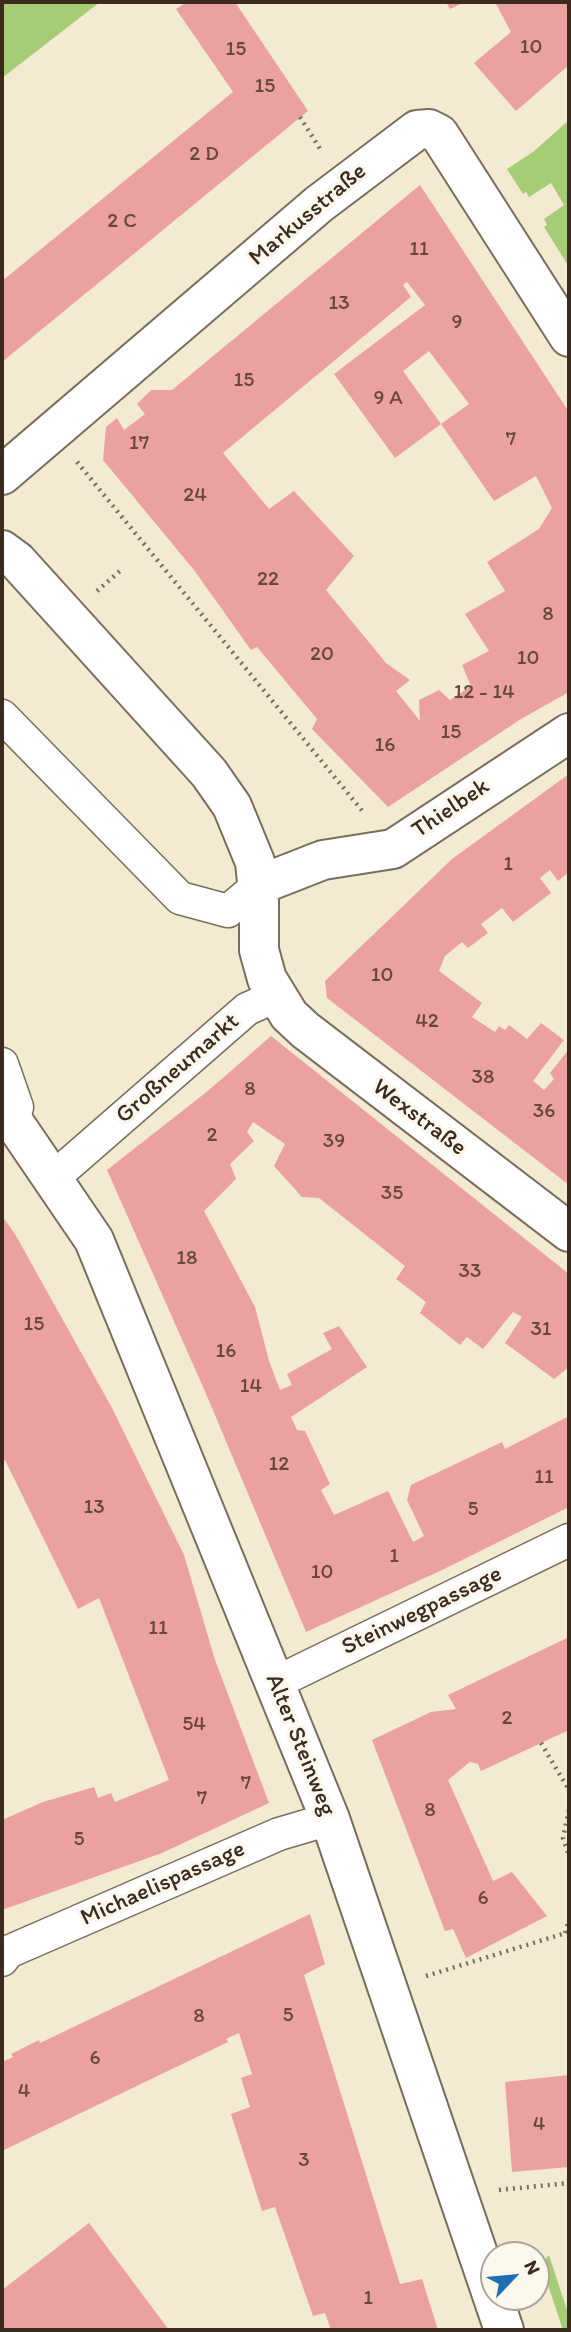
<!DOCTYPE html>
<meta charset="utf-8">
<style>
body{margin:0}
#map{position:relative;width:571px;height:2332px;overflow:hidden;background:#f3ead2;font-family:Itim,sans-serif}
canvas{display:block}
.frame{position:absolute;inset:0;border:4px solid #3b2a1e;pointer-events:none}
.north{position:absolute;left:480px;top:2241px;width:70px;height:70px;box-sizing:border-box;background:#fbf7ec;border:2px solid #aea59a;border-radius:50%;rotate:64deg;font-size:19px;font-weight:700;line-height:28px;text-align:center;color:#3b2a1e}
.north::after{content:'';display:block;margin:auto;width:24px;height:32px;background:#1f6fb2;clip-path:polygon(50% 0,100% 100%,50% 72%,0 100%)}
</style>
<div id="map">
<canvas width="571" height="2332"></canvas>
<div class="frame"></div>
<div class="north">N</div>
</div>
<script>
const ctx = document.querySelector('canvas').getContext('2d');
ctx.lineJoin = 'round';
function fill(path, color) {
  ctx.fillStyle = color;
  ctx.fill(path, 'evenodd');
}
function toPath(rows) {
  const path = new Path2D();
  for (const r of rows) {
    path.moveTo(r[0], r[1]);
    for (let i = 2; i < r.length; i += 2) path.lineTo(r[i], r[i + 1]);
  }
  return path;
}
function stroke(path, color, width, dash) {
  ctx.strokeStyle = color;
  ctx.lineWidth = width;
  ctx.lineCap = dash ? 'butt' : 'round';
  ctx.setLineDash(dash || []);
  ctx.stroke(path);
}
function label(font, color, halo, rows, align = 'center') {
  ctx.font = font + ' Itim,sans-serif';
  ctx.lineWidth = 7;
  ctx.setLineDash([]);
  ctx.textBaseline = 'middle';
  ctx.strokeStyle = halo;
  ctx.fillStyle = color;
  for (const [text, x, y, turn = 0] of rows) {
    ctx.save();
    ctx.translate(x, y);
    ctx.rotate((+turn || 0) * Math.PI / 180);
    ctx.textAlign = isNaN(turn) ? turn : align;
    if (halo) ctx.strokeText(text, 0, 0);
    ctx.fillText(text, 0, 0);
    ctx.restore();
  }
}
fill(toPath([
 [3,2,100,2,2,78],
 [569,120,569,267,544,227,547,225,544,219,564,205,551,183,529,197,526,192,523,194,507,169,533,152],
 [549,2255,569,2316,569,2330,563,2330,541,2264]
]), '#a6cc76');
fill(toPath([
 [187,2,235,2,308,111,2,362,2,281,233,92,176,9],
 [446,2,465,2,450,9],
 [495,2,569,2,569,65,516,111,474,63,511,32],
 [420,185,569,412,569,692,521,719,388,807,312,729,317,719,257,647,251,650,194,570,103,460,106,427,117,418,124,430,145,414,137,404,151,390,172,390],
 [407,282,425,305,334,374,395,458,441,424,494,501,536,476,552,508,539,529,487,562,505,591,465,614,489,651,462,665,471,686,450,700,439,690,419,700,420,721,396,691,410,680,386,663,326,590,354,556,294,491,269,509,223,453,411,297,403,285],
 [429,351,469,404,441,424,403,371],
 [569,774,569,872,558,881,550,870,540,878,551,893,513,922,502,908,481,924,488,933,468,948,462,942,445,956,439,971,482,1003,472,1017,495,1032,499,1026,505,1030,509,1025,527,1039,541,1023,564,1040,533,1081,544,1090,554,1079,550,1073,569,1049,569,1185,327,998,325,981,452,859],
 [271,1036,569,1274,569,1367,554,1379,505,1343,522,1317,513,1312,483,1349,467,1337,460,1345,420,1313,426,1302,396,1279,405,1266,319,1198,302,1197,274,1166,285,1144,253,1122,247,1132,254,1141,230,1164,236,1179,204,1211,255,1307,269,1361,280,1390,292,1385,287,1374,332,1349,323,1333,339,1326,367,1367,291,1417,297,1430,305,1431,330,1484,321,1490,334,1515,388,1491,413,1542,424,1536,407,1500,411,1485,502,1442,505,1449,569,1416,569,1507,440,1571,306,1632,207,1396,107,1170,209,1090],
 [2,1216,15,1234,112,1408,184,1555,215,1660,269,1803,162,1853,2,1910,2,1820,43,1802,94,1787,98,1798,111,1793,115,1802,169,1780,99,1598,78,1609,5,1460,2,1462],
 [569,1637,569,1730,481,1771,478,1764,470,1762,448,1780,493,1881,512,1872,547,1916,466,1958,453,1929,445,1931,372,1740,431,1712,456,1709,448,1695],
 [310,1914,325,1964,304,1975,400,2284,422,2279,438,2330,331,2330,325,2313,313,2316,275,2207,262,2211,231,2114,250,2107,241,2078,252,2074,239,2033,226,2039,228,2042,2,2151,2,2062,13,2057,11,2054,39,2040,40,2043],
 [569,2075,569,2167,512,2172,505,2082],
 [89,2223,169,2330,2,2330,2,2290]
]), '#eba19f');
const pedestrian = toPath([
 [2,716,180,898,228,911,259,885],
 [2,1064,17,1107,13,1121],
 [52,1179,247,1009,276,996],
 [275,1683,569,1540],
 [2,1960,8,1952,279,1834,330,1819]
]);
const minor = toPath([
 [2,475,319,204,417,130,429,129,439,134,569,337],
 [2,550,17,561,209,773,232,806,255,862,259,902,259,950,267,979,289,1015,305,1030,569,1232],
 [259,885,323,860,393,849,569,733],
 [2,1117,13,1121,94,1240,330,1819,504,2330]
]);
stroke(pedestrian, '#7b6d5d', 35);
stroke(minor, '#7b6d5d', 42);
stroke(toPath([
 [300,117,322,152],
 [77,462,364,813],
 [97,591,120,571],
 [541,1743,569,1790],
 [569,1810,563,1838,569,1856],
 [565,1933,569,1920],
 [426,1976,569,1932],
 [499,2190,569,2183]
]), '#7b6d5d', 4.5, [2, 5]);
stroke(pedestrian, '#fff', 32);
stroke(minor, '#fff', 38);
label('21px', '#67483e', null, [
 ["10",531,48],
 ["15",236,50],
 ["15",265,87],
 ["2 D",204,155],
 ["2 C",122,222],
 ["11",419,250],
 ["13",339,304],
 ["9",457,323],
 ["15",244,381],
 ["9 A",388,399],
 ["7",511,440],
 ["17",139,444],
 ["24",195,496],
 ["22",268,580],
 ["8",548,615],
 ["20",322,655],
 ["10",528,659],
 ["12 - 14",484,693],
 ["15",451,733],
 ["16",385,746],
 ["1",508,865],
 ["10",382,976],
 ["42",427,1022],
 ["38",483,1078],
 ["8",250,1090],
 ["36",544,1112],
 ["2",212,1136],
 ["39",334,1142],
 ["35",392,1194],
 ["18",187,1259],
 ["33",470,1272],
 ["15",34,1325],
 ["31",541,1330],
 ["16",226,1352],
 ["14",251,1387],
 ["12",279,1465],
 ["11",544,1478],
 ["13",94,1508],
 ["5",473,1510],
 ["1",394,1557],
 ["10",322,1573],
 ["11",158,1629],
 ["2",507,1719],
 ["54",194,1725],
 ["7",246,1784],
 ["7",202,1799],
 ["8",430,1811],
 ["5",79,1840],
 ["6",483,1899],
 ["5",288,2016],
 ["8",199,2017],
 ["6",95,2059],
 ["4",24,2092],
 ["4",539,2125],
 ["3",304,2161],
 ["1",368,2299]
]);
label('24px', '#3b2a1e', '#fbf7ec', [
 ["Markusstraße",308,215,-40],
 ["Thielbek",451,809,-34],
 ["Großneumarkt",178,1069,-41],
 ["Wexstraße",419,1118,37],
 ["Steinwegpassage",422,1611,-26],
 ["Alter Steinweg",300,1745,68],
 ["Michaelispassage",163,1884,-24]
]);
</script>
